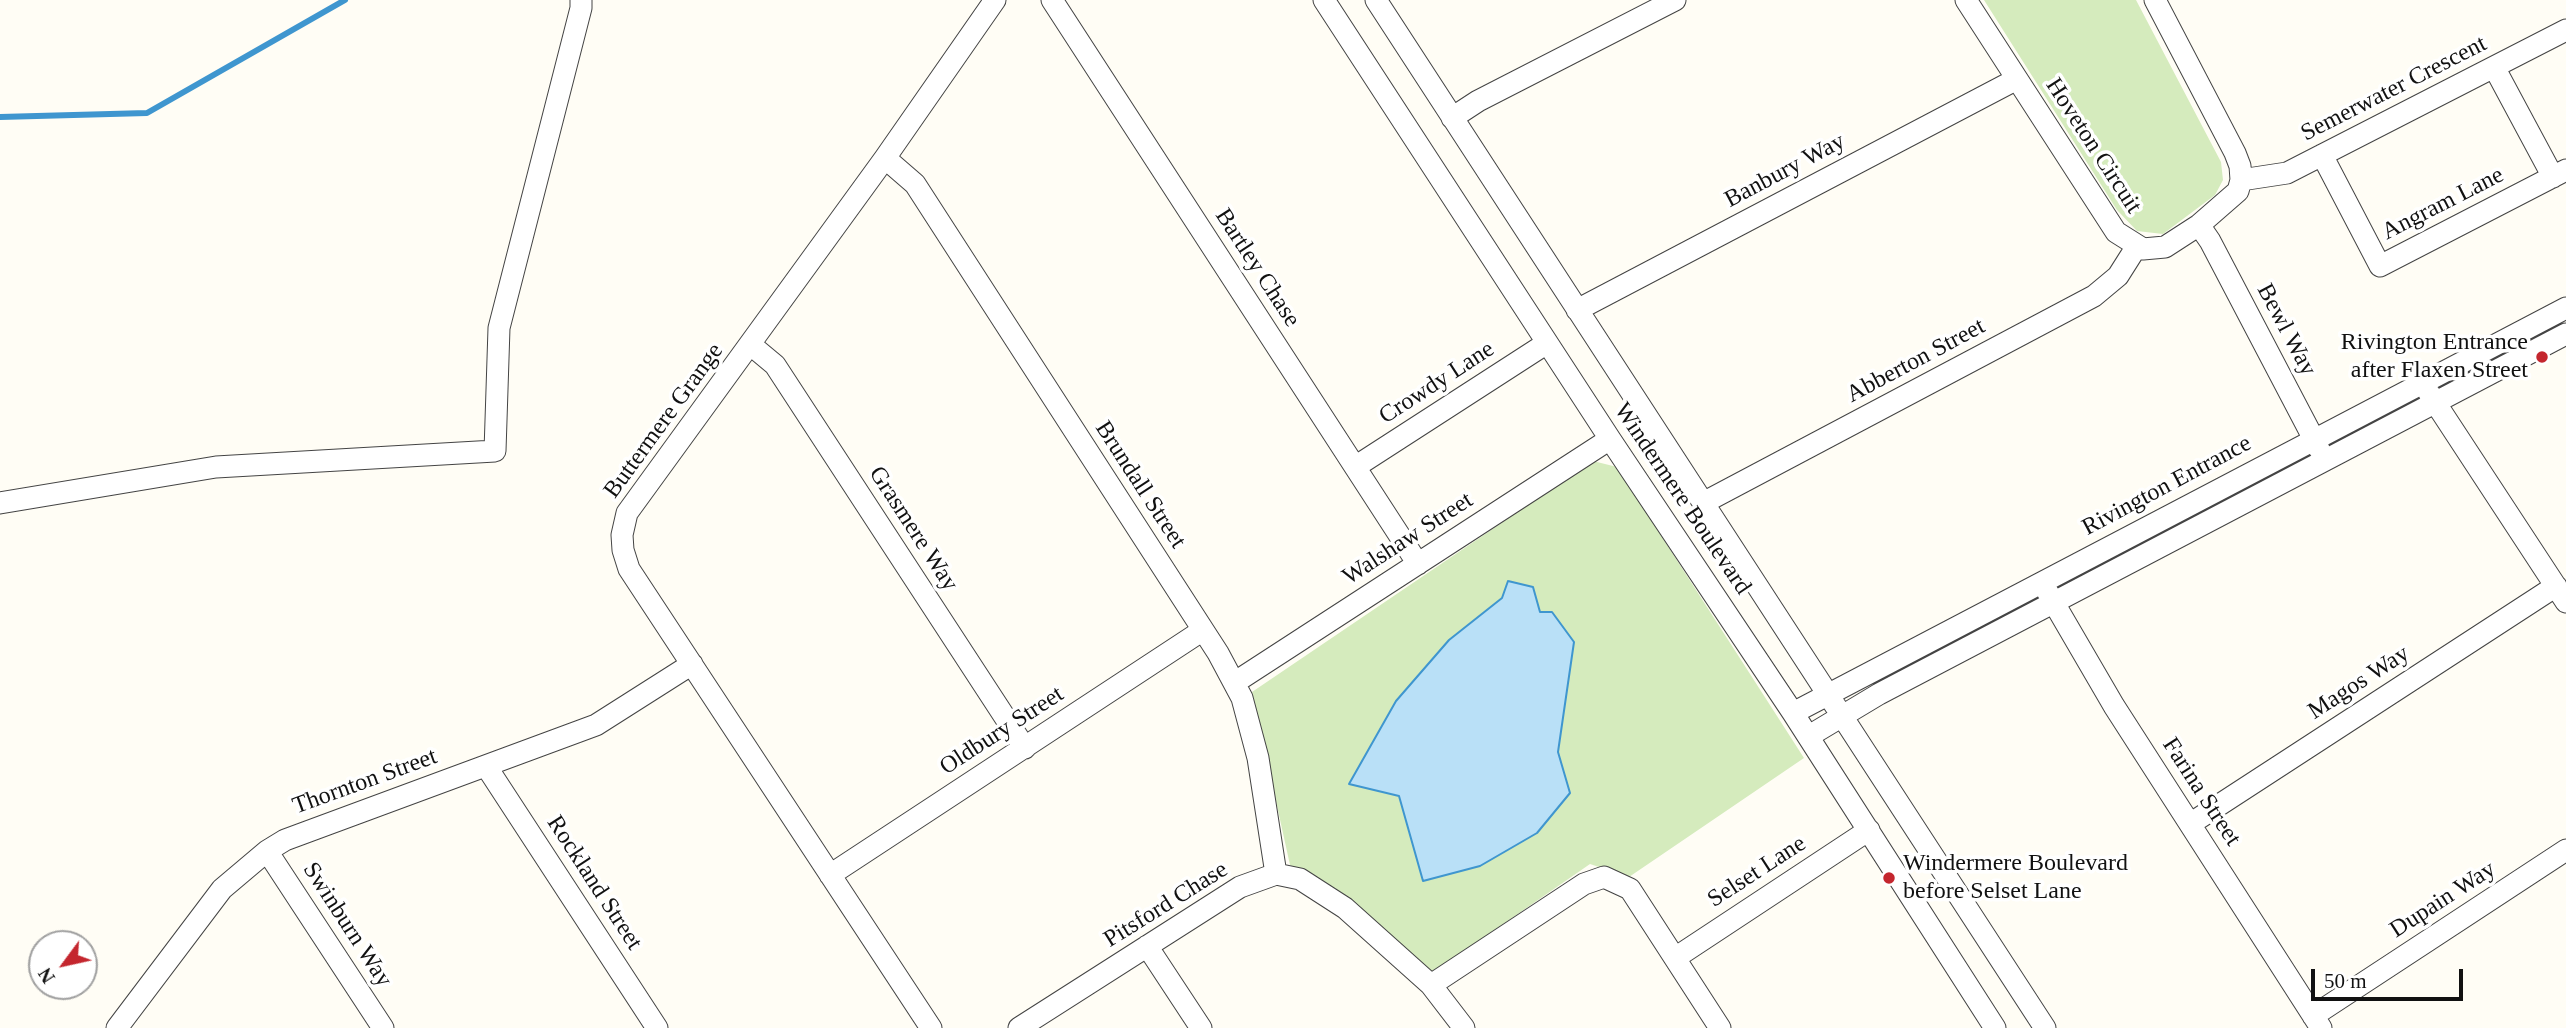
<!DOCTYPE html>
<style>
body{margin:0}
#map{position:relative;width:2566px;height:1028px;overflow:hidden;background:#fffdf5;font-family:Georgia,serif}
canvas{display:block}
.north{position:absolute;left:28px;top:930px;width:70px;height:70px;box-sizing:border-box;background:#fff;border:2px solid #a0a0a0;border-radius:50%;rotate:237deg;font-size:19px;font-weight:700;line-height:28px;text-align:center;color:#111}
.north::after{content:'';display:block;margin:auto;width:24px;height:32px;background:#c4262e;clip-path:polygon(50% 0,100% 100%,50% 72%,0 100%)}
.scale{position:absolute;left:2311px;top:969px;width:152px;height:32px;box-sizing:border-box;border:4px solid #111;border-top:0;padding-left:9px;font-size:21px;line-height:24px;white-space:nowrap;color:#111;-webkit-text-stroke:5px #fff;paint-order:stroke}
</style>
<div id="map">
<canvas width="2566" height="1028"></canvas>
<div class="north">N</div>
<div class="scale">50 m</div>
</div>
<script>
const ctx = document.querySelector('canvas').getContext('2d');
ctx.lineJoin = 'round';
function fill(path, color) {
  ctx.fillStyle = color;
  ctx.fill(path, 'evenodd');
}
function toPath(rows) {
  const path = new Path2D();
  for (const r of rows) {
    path.moveTo(r[0], r[1]);
    for (let i = 2; i < r.length; i += 2) path.lineTo(r[i], r[i + 1]);
  }
  return path;
}
function stroke(path, color, width, dash) {
  ctx.strokeStyle = color;
  ctx.lineWidth = width;
  ctx.lineCap = dash ? 'butt' : 'round';
  ctx.setLineDash(dash || []);
  ctx.stroke(path);
}
function label(font, color, halo, rows, align = 'center') {
  ctx.font = font + ' Georgia,serif';
  ctx.lineWidth = 7;
  ctx.setLineDash([]);
  ctx.textBaseline = 'middle';
  ctx.strokeStyle = halo;
  ctx.fillStyle = color;
  for (const [text, x, y, turn = 0] of rows) {
    ctx.save();
    ctx.translate(x, y);
    ctx.rotate((+turn || 0) * Math.PI / 180);
    ctx.textAlign = isNaN(turn) ? turn : align;
    if (halo) ctx.strokeText(text, 0, 0);
    ctx.fillText(text, 0, 0);
    ctx.restore();
  }
}
fill(toPath([
 [1984,0,2136,0,2221,162,2223,180,2215,195,2163,234,2137,231,2117,210],
 [1593,461,1617,467,1804,758,1629,877,1590,864,1431,974,1340,893,1290,865,1252,692]
]), '#d5ebbd');
const water = toPath([
 [1508,581,1533,587,1540,612,1552,612,1574,642,1558,752,1570,793,1537,833,1480,866,1423,881,1399,796,1349,784,1396,701,1449,640,1502,598,1508,581]
]);
fill(water, '#b9e0f7');
stroke(water, '#3f96cf', 2);
stroke(toPath([
 [0,117,147,113,345,0]
]), '#3f96cf', 6);
const minor = toPath([
 [1052,0,1418,564],
 [1324,0,1610,439,1793,713,1995,1028],
 [1376,0,2045,1028],
 [1966,0,2116,232,2143,249,2165,247,2199,225,2238,191,2241,180,2240,166,2235,153,2155,0],
 [2494,67,2553,177],
 [1452,118,1478,101,1675,0],
 [2322,155,2380,266,2566,170],
 [885,158,915,184,1218,653,1242,698,1258,758,1276,874],
 [2241,180,2287,173,2566,30],
 [2199,225,2210,241,2319,449],
 [1577,310,2017,79],
 [751,345,775,365,1025,748],
 [2429,393,2566,602],
 [1355,467,1547,343],
 [0,503,216,467,495,451,499,328,581,8,581,0],
 [1703,503,2094,296,2118,276,2137,246],
 [2047,591,2114,706,2321,1028],
 [1234,683,1610,439],
 [1793,713,2566,308],
 [1809,736,1879,694,2566,334],
 [486,766,657,1028],
 [2190,824,2556,586],
 [267,851,383,1028],
 [830,875,1203,630],
 [1147,946,1201,1028],
 [1675,958,1869,830],
 [1431,985,1584,884,1604,877,1630,889,1720,1028],
 [2313,1016,2566,850],
 [117,1028,222,889,267,851,285,840,596,725,692,664],
 [931,1028,629,569,623,550,622,535,627,513,885,158,995,0],
 [1019,1028,1240,887,1276,874,1300,879,1345,908,1431,985,1464,1028]
]);
stroke(minor, '#444', 23);
stroke(minor, '#fff', 21);
for (const [x, y, r, color] of [
 [2542,357,7,"#c4262e"],
 [1889,878,7,"#c4262e"]
]) {
  const dot = new Path2D();
  dot.arc(x, y, r, 0, 2 * Math.PI);
  ctx.fillStyle = color;
  ctx.fill(dot);
  stroke(dot, '#fff', 2.5);
}
label('24px', '#111', '#fff', [
 ["Semerwater Crescent",2394,89,-27],
 ["Hoveton Circuit",2093,146,57],
 ["Banbury Way",1785,171,-28],
 ["Angram Lane",2443,204,-27],
 ["Bartley Chase",1257,268,57],
 ["Bewl Way",2286,330,62],
 ["Abberton Street",1916,361,-28],
 ["Crowdy Lane",1437,383,-33],
 ["Buttermere Grange",664,421,-54],
 ["Brundall Street",1140,485,57],
 ["Rivington Entrance",2167,486,-28],
 ["Windermere Boulevard",1682,499,56],
 ["Grasmere Way",913,529,57],
 ["Walshaw Street",1408,539,-33],
 ["Magos Way",2359,683,-33],
 ["Oldbury Street",1002,731,-33],
 ["Thornton Street",365,782,-20],
 ["Farina Street",2201,792,57],
 ["Selset Lane",1757,872,-33],
 ["Rockland Street",594,883,57],
 ["Dupain Way",2443,900,-33],
 ["Pitsford Chase",1166,905,-32],
 ["Swinburn Way",347,925,57]
]);
label('24px', '#111', '#fff', [
 ["Rivington Entrance",2528,343],
 ["after Flaxen Street",2528,371],
 ["Windermere Boulevard",1903,864,"left"],
 ["before Selset Lane",1903,892,"left"]
], 'right');
</script>
